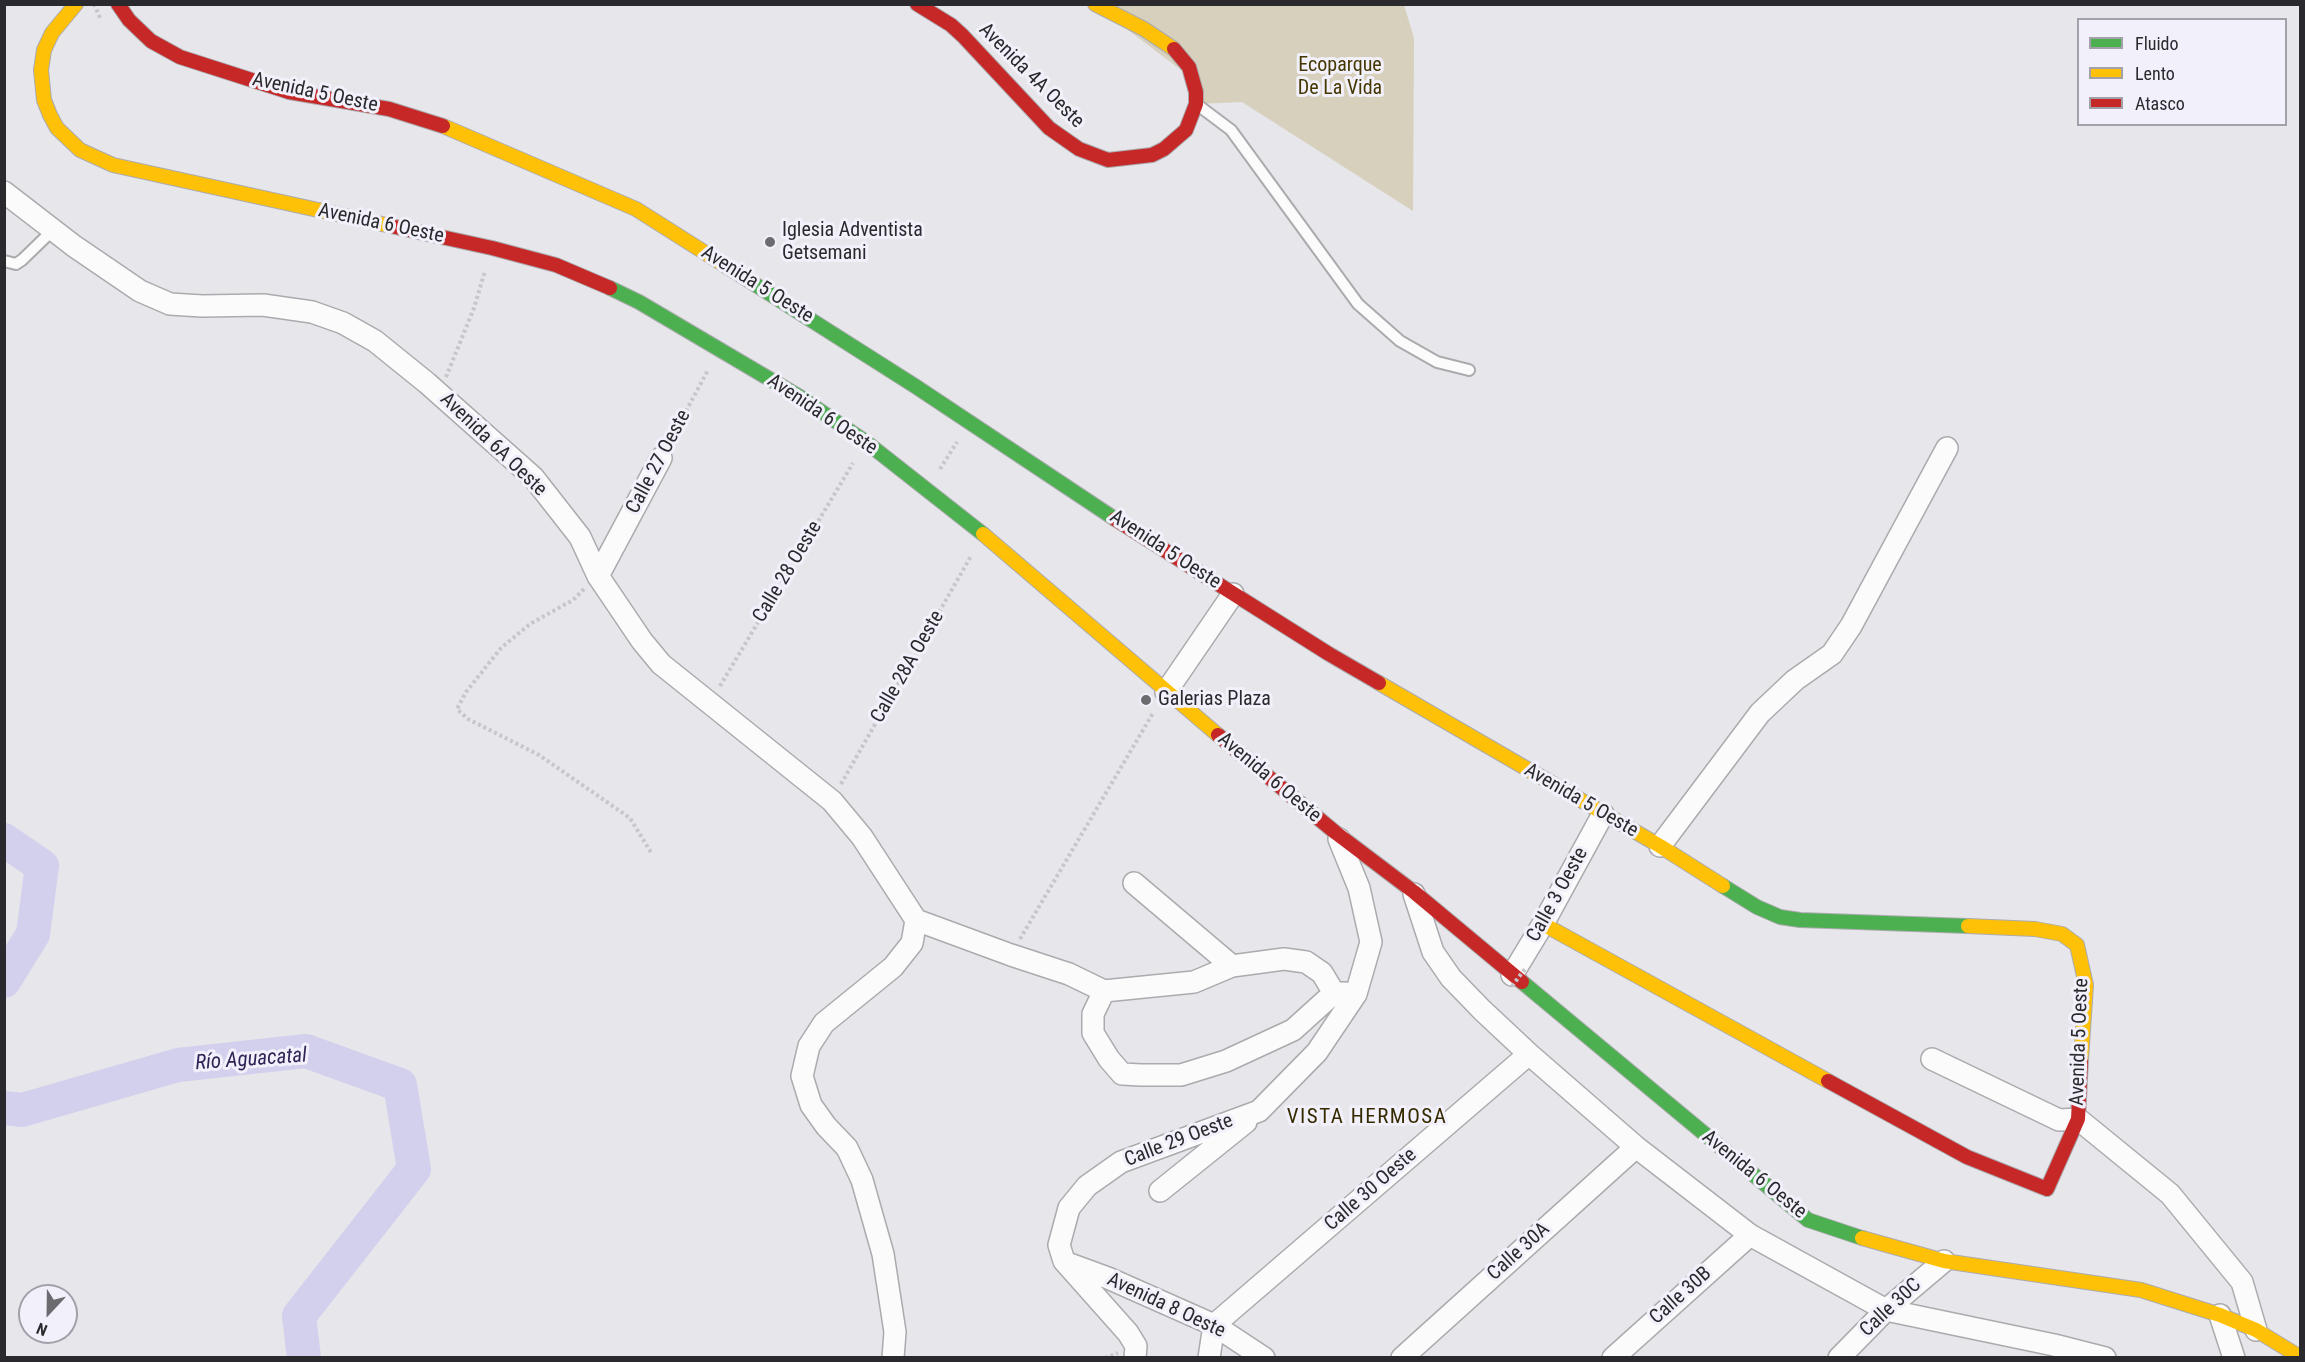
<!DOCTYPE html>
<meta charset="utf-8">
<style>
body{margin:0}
#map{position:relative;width:2305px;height:1362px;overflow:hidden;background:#e6e6eb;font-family:"Roboto Condensed",sans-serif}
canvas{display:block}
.frame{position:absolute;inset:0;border:6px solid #2a292d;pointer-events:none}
.legend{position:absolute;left:2077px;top:18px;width:210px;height:108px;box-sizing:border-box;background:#f2f1fb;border:2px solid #a2a1a9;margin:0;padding:8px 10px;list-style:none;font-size:18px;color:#2a292d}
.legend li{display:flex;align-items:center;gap:12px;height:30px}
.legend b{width:30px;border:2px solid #a2a1a9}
.north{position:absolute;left:18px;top:1284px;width:60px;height:60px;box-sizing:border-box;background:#f2f1fb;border:2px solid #a2a1a9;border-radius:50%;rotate:202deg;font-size:16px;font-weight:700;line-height:24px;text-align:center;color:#2a292d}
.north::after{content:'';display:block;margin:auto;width:21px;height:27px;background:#6c6b70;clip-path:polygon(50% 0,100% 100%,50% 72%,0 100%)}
</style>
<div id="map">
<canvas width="2305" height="1362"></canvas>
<div class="frame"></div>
<ul class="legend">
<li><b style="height:8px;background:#4caf50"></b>Fluido</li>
<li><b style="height:8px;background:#ffc107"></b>Lento</li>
<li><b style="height:8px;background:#c62828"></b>Atasco</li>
</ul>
<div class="north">N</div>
</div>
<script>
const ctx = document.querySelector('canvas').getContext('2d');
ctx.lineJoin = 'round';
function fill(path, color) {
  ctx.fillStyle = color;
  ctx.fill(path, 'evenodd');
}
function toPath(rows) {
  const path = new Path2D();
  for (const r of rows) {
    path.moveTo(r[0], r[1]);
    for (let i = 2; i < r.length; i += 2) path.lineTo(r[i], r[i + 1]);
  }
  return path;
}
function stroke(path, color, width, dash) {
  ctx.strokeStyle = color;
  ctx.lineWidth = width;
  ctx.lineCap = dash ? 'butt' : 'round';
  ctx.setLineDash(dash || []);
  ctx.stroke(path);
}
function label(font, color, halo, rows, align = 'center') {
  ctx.font = font + ' "Roboto Condensed",sans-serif';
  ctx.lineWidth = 6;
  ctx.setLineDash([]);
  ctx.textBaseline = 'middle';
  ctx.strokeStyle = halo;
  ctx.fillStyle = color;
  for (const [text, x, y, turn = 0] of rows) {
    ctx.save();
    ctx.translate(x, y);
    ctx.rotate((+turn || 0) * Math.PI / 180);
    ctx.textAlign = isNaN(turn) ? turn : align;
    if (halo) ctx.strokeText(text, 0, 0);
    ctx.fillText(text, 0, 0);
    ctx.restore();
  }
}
fill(toPath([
 [1095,5,1404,5,1414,38,1413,211,1242,102,1196,104,1193,79]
]), '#d6d0bd');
stroke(toPath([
 [4,840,42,866,33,934,4,981],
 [4,1108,22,1110,178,1065,306,1051,400,1085,414,1169,299,1316,304,1358]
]), '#d3d0ed', 34);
const lane = toPath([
 [1199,106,1231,130,1358,304,1400,341,1437,362,1469,370],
 [4,261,16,264,22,260,53,230]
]);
const street = toPath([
 [4,192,74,246,140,291,170,304,202,306,263,305,312,312,343,323,375,341,427,383,533,477,580,537,598,576,642,641,661,664,832,801,862,837,916,920],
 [598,576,661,458],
 [1166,692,1233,594],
 [1660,846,1760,713,1795,680,1832,654,1851,626,1947,448],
 [1134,883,1232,966],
 [1414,894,1433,952,1451,978,1482,1010,1529,1054,1636,1147,1750,1235,1886,1310,2054,1345,2105,1358],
 [916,920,1011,955,1069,974,1104,991,1194,982,1232,966,1284,959,1306,962,1322,973,1334,993],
 [1512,975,1543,924,1603,814],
 [1104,991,1093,1014,1093,1033,1109,1059,1122,1074,1141,1075,1181,1075,1226,1061,1293,1030,1334,993,1346,993],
 [1932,1059,2059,1120,2078,1119,2170,1194,2242,1282,2256,1330],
 [1160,1191,1246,1122],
 [1067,1263,1108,1278,1214,1325,1264,1358],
 [2220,1315,2234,1358],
 [893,1358,895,1332,883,1254,862,1180,847,1148,826,1126,811,1105,802,1076,809,1046,824,1023,893,967,912,943,916,920],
 [1135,1358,1136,1346,1128,1333,1064,1261,1059,1245,1069,1208,1087,1186,1121,1162,1259,1111,1317,1052,1356,994,1371,942,1359,888,1339,839],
 [1209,1358,1214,1325,1529,1054],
 [1402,1358,1636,1147],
 [1613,1358,1750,1235],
 [1839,1358,1886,1310,1944,1261]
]);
const fast = toPath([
 [726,266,915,386,1115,519],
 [610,288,639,302,800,397,866,442,983,534],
 [1723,886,1757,907,1780,917,1800,920,1968,926],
 [1522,982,1808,1220,1862,1238]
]);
const slow = toPath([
 [76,4,52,33,44,50,41,70,44,100,50,115,57,128,80,150,113,165,391,226],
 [1095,4,1144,29,1174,49],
 [443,126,636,209,726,266],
 [983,534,1218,735],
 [1379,683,1660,846,1723,886],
 [1543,924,1828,1081],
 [1968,926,2035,929,2062,934,2077,945,2086,985,2081,1060],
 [1862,1238,1944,1261,2141,1290,2220,1315,2256,1330,2300,1357]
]);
const jam = toPath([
 [118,4,129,20,151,41,180,57,289,92,389,109,443,126],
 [917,4,951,25,963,36,1049,128,1079,149,1108,160,1152,155,1164,149,1186,130,1196,104,1196,92,1189,67,1174,49],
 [391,226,492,248,556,265,610,288],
 [1115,519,1329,654,1379,683],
 [1218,735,1336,833,1414,892,1522,982],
 [1828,1081,1967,1157,2047,1189,2078,1119,2081,1060]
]);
stroke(lane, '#ababae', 14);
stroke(street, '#ababae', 24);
stroke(fast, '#ababae', 16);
stroke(slow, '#ababae', 16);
stroke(jam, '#ababae', 16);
stroke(toPath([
 [446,377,474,308,485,271],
 [669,443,708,370],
 [940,469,957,442],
 [584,589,573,600,530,624,501,648,466,692,457,709,468,719,539,755,630,818,652,854],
 [720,686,853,463],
 [841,784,971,556],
 [1020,939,1153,713],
 [1105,1358,1118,1353]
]), '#c7c6c9', 4, [3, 3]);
stroke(lane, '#fbfbfc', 10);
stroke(street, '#fbfbfc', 21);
stroke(fast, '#4caf50', 14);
stroke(slow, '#ffc107', 14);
stroke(jam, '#c62828', 14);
stroke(toPath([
 [94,4,101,20],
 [1512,986,1525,969]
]), '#c7c6c9', 4, [3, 3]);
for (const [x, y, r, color] of [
 [770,242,6,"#6c6b70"],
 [1146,700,6,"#6c6b70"]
]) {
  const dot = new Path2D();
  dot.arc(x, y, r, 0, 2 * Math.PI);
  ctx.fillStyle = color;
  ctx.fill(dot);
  stroke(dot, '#f2f1fb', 2);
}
label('20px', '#453702', '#f2f1fb', [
 ["Ecoparque",1340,66],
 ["De La Vida",1340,89]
]);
label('20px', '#2a292d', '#f2f1fb', [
 ["Avenida 4A Oeste",1031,76,45],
 ["Avenida 5 Oeste",315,93,12],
 ["Avenida 6 Oeste",381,224,12],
 ["Avenida 5 Oeste",757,285,32],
 ["Avenida 6 Oeste",822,415,34],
 ["Avenida 6A Oeste",493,445,44],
 ["Calle 27 Oeste",659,462,-62],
 ["Avenida 5 Oeste",1165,550,33],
 ["Calle 28 Oeste",788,572,-59],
 ["Calle 28A Oeste",908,667,-60],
 ["Avenida 6 Oeste",1269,778,40],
 ["Avenida 5 Oeste",1581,801,30],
 ["Calle 3 Oeste",1558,895,-61],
 ["Avenida 5 Oeste",2080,1042,-88],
 ["Calle 29 Oeste",1179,1141,-21],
 ["Avenida 6 Oeste",1754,1175,39],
 ["Calle 30 Oeste",1371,1190,-41],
 ["Calle 30A",1519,1252,-42],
 ["Calle 30B",1681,1296,-42],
 ["Avenida 8 Oeste",1166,1306,25],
 ["Calle 30C",1891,1308,-43]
]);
label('20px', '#2a292d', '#f2f1fb', [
 ["Iglesia Adventista",782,231],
 ["Getsemani",782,254],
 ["Galerias Plaza",1158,700]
], 'left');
label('italic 21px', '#2f2355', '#f2f1fb', [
 ["Río Aguacatal",251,1060,-4]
]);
ctx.letterSpacing = '1.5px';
label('21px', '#362b00', '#f2f1fb', [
 ["VISTA HERMOSA",1367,1118]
]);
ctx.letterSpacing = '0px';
</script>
